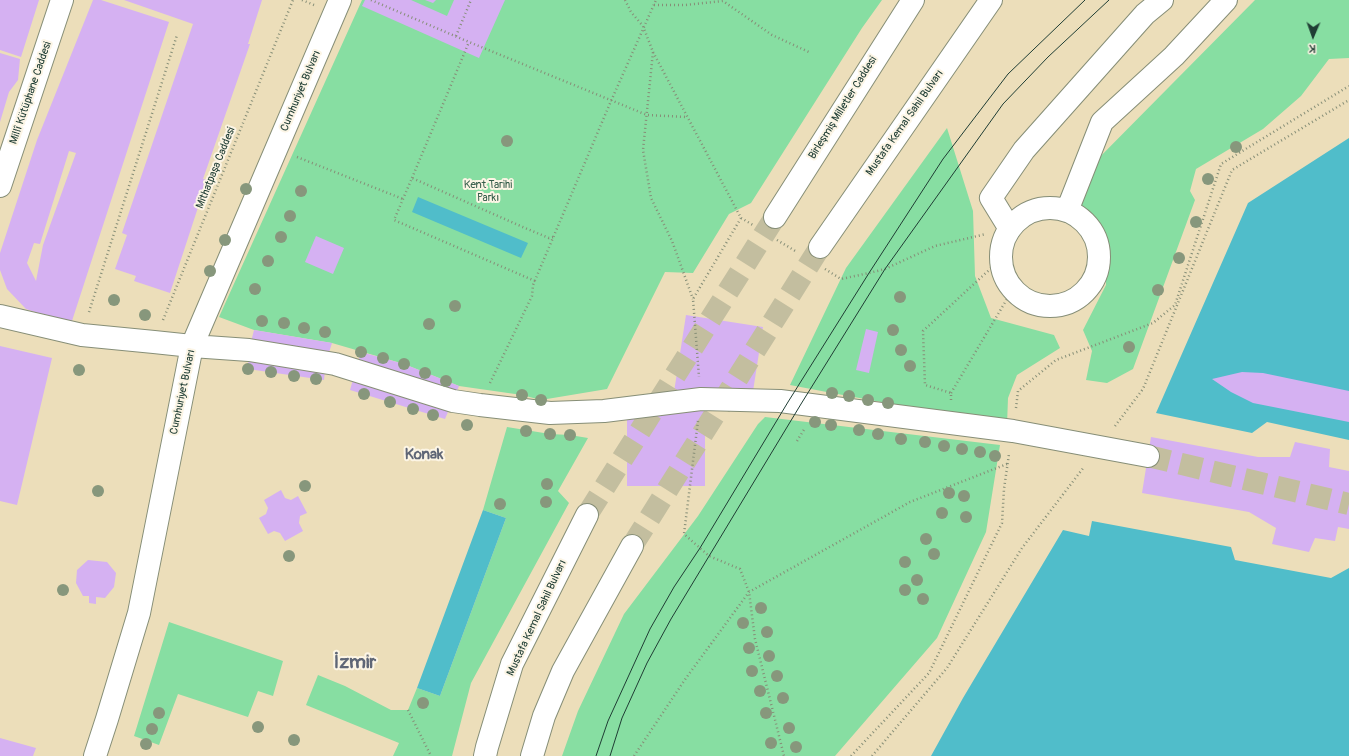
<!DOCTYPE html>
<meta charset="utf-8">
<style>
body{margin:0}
#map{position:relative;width:1349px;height:756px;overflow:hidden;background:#ecdeba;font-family:Pangolin,sans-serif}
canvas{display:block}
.north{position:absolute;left:1293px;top:16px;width:40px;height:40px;-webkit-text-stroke:3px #fcf5e5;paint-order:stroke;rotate:182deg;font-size:11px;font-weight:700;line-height:16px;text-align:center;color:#1f3d34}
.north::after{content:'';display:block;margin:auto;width:14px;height:18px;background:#1f3d34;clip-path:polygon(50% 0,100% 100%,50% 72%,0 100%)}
</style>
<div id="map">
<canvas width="1349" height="756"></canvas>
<div class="north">K</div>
</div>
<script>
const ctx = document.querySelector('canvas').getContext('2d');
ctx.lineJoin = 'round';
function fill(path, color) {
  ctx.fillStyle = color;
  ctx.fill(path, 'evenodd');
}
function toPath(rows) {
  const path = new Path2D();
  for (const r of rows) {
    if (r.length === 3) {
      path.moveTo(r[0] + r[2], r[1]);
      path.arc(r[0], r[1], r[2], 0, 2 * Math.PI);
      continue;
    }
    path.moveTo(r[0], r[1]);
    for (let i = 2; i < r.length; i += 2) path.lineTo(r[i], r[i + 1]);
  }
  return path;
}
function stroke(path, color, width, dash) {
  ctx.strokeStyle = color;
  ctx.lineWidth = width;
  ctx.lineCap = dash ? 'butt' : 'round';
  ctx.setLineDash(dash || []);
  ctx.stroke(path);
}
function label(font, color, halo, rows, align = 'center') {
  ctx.font = font + ' Pangolin,sans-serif';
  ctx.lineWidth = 4;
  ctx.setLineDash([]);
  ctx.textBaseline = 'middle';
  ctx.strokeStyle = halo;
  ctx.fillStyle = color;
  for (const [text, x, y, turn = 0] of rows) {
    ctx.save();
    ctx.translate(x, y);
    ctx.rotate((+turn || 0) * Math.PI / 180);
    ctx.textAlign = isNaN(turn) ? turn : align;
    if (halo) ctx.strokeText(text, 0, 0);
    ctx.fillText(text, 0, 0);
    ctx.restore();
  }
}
fill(toPath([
 [362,0,882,0,862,28,751,203,729,214,693,273,665,272,607,389,541,400,522,395,459,386,404,364,332,343,254,330,219,317],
 [1255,0,1349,0,1349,58,1329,59,1301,96,1263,129,1196,169,1190,191,1195,200,1133,369,1107,383,1086,380,1092,351,1083,330,1106,285,1106,251,1097,232,1083,215,1079,201,1084,173],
 [947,128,973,211,975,276,991,318,1054,335,1060,348,1017,375,1008,398,1007,425,832,393,790,385,846,268],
 [765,417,1000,445,986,532,937,638,835,756,562,756,578,711,624,614,698,516,758,424],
 [507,427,550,434,570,435,588,438,558,491,569,503,471,683,452,756,393,756,399,743,306,705,318,675,345,686,391,710,408,710,417,688,440,696,506,518,483,510],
 [169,622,283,661,273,696,258,691,248,717,178,694,159,745,134,736]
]), '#87dea2');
fill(toPath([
 [1349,138,1349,440,1267,422,1252,433,1156,413,1248,203],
 [418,197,528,243,521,258,412,212],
 [483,510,506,518,440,696,417,688],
 [1092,521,1231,547,1235,560,1331,578,1349,568,1349,756,931,756,963,698,1063,530,1089,536]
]), '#50bdca');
fill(toPath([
 [0,0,39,0,21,57,0,50],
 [93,0,101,0,169,22,71,324,26,309,7,289,0,270,0,253,37,140],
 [69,151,76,153,43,245,36,281,27,263,34,243,40,244],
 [124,0,262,0,248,44,250,44,203,179,207,180,170,293,134,281,136,276,115,269,127,235,122,233,193,24],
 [365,0,411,0,447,16,454,0,505,0,479,58,362,6],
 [425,0,436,0,433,3],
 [0,53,20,59,18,80,9,92,0,122],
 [316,236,344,248,333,274,305,262],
 [686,315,763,327,751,404,674,392],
 [866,329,878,332,869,373,856,370],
 [254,330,332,343,326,362,324,380,248,369,249,350],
 [0,346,52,358,17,505,0,501],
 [361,352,404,364,459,386,445,419,350,390],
 [1242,372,1263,373,1349,391,1349,422,1253,403,1231,392,1212,379],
 [705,409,705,486,627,486,627,410],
 [1151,437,1258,457,1290,457,1295,442,1330,449,1329,467,1349,471,1349,529,1338,527,1335,541,1315,538,1309,552,1272,544,1276,528,1249,512,1142,493],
 [281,490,285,498,291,500,298,496,307,513,300,516,299,523,303,531,285,541,280,533,274,531,268,534,259,518,266,514,268,508,264,500],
 [88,560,107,562,116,573,114,587,105,598,96,597,96,604,89,603,89,596,83,596,76,583,77,570],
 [0,738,36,748,33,756,0,756]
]), '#d5b1f2');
stroke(toPath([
 [1148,456,1349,504]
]), '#c3be9f', 22, [22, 11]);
stroke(toPath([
 [587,515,775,217],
 [632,546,820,247]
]), '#c3be9f', 22, [22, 11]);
const minor = toPath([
 [0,186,62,0],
 [1050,257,49],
 [1067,211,1102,122,1174,56,1226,0],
 [1010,229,991,198,1024,150,1145,14,1162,0],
 [0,316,82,335,154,342,192,346,249,350,335,364,453,401,480,405,550,413,604,411,701,399,780,401,1013,431,1148,456],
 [95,756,107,719,139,613,192,346,340,0]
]);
const major = toPath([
 [775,217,913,0],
 [820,247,991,0],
 [485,756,487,747,512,664,587,515],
 [532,756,544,716,563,671,632,546]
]);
stroke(minor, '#868e77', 24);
stroke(major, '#868e77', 24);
stroke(toPath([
 [302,0,314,5],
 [371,0,469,42,647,115,687,117],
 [625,0,631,12,643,26,653,52,643,150,651,198,672,241,693,299],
 [654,5,685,5,723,1,772,35,811,53],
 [456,36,471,0],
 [653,52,741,218,693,299,699,377],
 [297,157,403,199],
 [412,178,469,42],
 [741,218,753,225],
 [777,240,797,252],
 [825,269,841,279,869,273,885,269,935,246,986,234],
 [535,281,394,220,412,178,525,228,549,238,554,237],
 [89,312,177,35],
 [163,320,293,0],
 [490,383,532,296,533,285,611,101,656,0],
 [951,393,1013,289],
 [951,400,951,393,925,385,923,331,1001,259],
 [1016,408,1018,391,1056,360,1153,323,1175,305,1221,164,1349,86],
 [698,421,684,534,709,556,740,569,749,592,755,639,784,756],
 [1115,426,1143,389,1232,170,1349,100],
 [797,441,805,428],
 [408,710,431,756],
 [634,756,686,678,749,592,910,502,1007,464],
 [851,756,929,673,1002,523,1004,489,1009,454],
 [872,756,947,668,1022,548,1084,467]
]), '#868e77', 2.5, [1, 3]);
stroke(minor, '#fff', 22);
stroke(major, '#fff', 22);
stroke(toPath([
 [596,756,608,721,650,629,674,587,700,548,788,402,869,273,943,159,1008,74,1085,0],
 [610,756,622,718,647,663,671,619,801,404,885,269,1003,104,1048,57,1109,0]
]), '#1f3d34', 1);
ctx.fillStyle = '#87977c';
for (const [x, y] of [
 [507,141],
 [1236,147],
 [1208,179],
 [246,189],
 [301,191],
 [290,216],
 [1196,222],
 [281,237],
 [225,240],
 [1179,258],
 [268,261],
 [210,271],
 [255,289],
 [1158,290],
 [900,297],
 [114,300],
 [455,306],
 [145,315],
 [262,321],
 [284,323],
 [429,324],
 [304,328],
 [893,330],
 [325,332],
 [1129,347],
 [901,350],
 [361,352],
 [383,358],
 [404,364],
 [910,366],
 [248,369],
 [79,370],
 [271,372],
 [425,373],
 [294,376],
 [316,379],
 [446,381],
 [832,393],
 [364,394],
 [522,395],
 [849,396],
 [541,400],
 [868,400],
 [390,402],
 [888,403],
 [413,409],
 [433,415],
 [815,422],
 [467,425],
 [831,425],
 [859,430],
 [526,431],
 [550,434],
 [878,434],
 [570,435],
 [901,439],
 [925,442],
 [944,446],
 [962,449],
 [980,452],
 [995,456],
 [547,484],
 [305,486],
 [98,491],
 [949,493],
 [964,496],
 [546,502],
 [500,504],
 [942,513],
 [966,517],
 [926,539],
 [934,554],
 [289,556],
 [905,562],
 [917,580],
 [63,590],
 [905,590],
 [923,599],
 [761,608],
 [743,623],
 [767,632],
 [749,648],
 [769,656],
 [752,671],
 [777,676],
 [760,691],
 [783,698],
 [423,703],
 [159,713],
 [766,713],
 [258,727],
 [789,728],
 [152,729],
 [294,740],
 [771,743],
 [146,744],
 [796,747]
]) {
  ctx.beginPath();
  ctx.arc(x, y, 6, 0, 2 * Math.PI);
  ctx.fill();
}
label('11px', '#1f3d34', '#fcf5e5', [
 ["Cumhuriyet Bulvarı",301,91,-67],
 ["Millî Kütüphane Caddesi",31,93,-71],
 ["Birleşmiş Milletler Caddesi",843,108,-58],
 ["Mustafa Kemal Sahil Bulvarı",905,123,-55],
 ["Mithatpaşa Caddesi",216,168,-68],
 ["Cumhuriyet Bulvarı",183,392,-78],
 ["Mustafa Kemal Sahil Bulvarı",537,618,-65]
]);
label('11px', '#345d4a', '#fcf5e5', [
 ["Kent Tarihi",488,185],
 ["Parkı",488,198]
]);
label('bold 15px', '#5f6676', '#fcf5e5', [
 ["Konak",424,455]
]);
label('bold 19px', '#5f6676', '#fcf5e5', [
 ["İzmir",355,663]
]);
</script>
